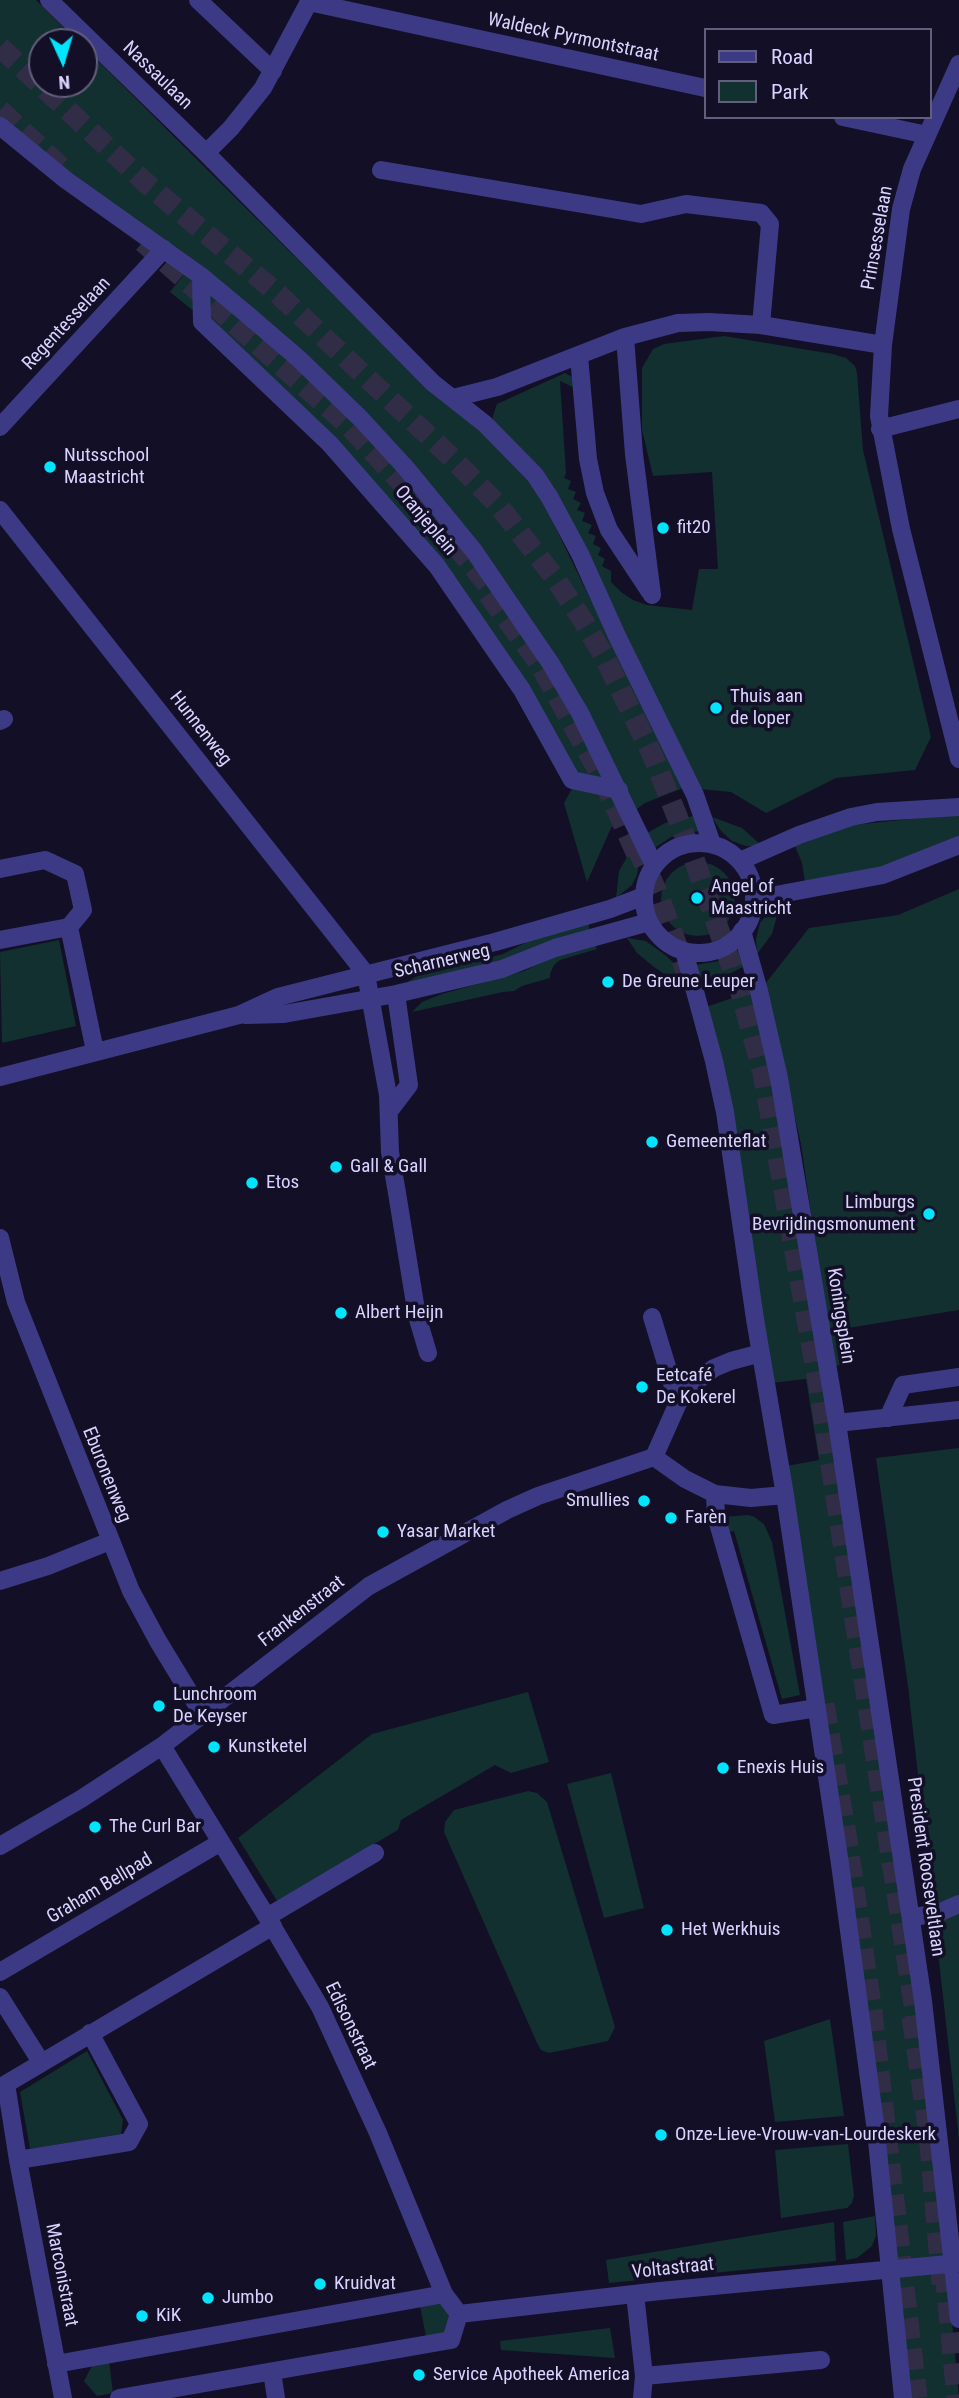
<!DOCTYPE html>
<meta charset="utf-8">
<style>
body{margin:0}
#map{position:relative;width:959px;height:2398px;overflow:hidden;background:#130f26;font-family:"Roboto Condensed",sans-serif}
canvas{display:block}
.legend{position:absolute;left:704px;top:28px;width:228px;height:91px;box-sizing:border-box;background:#130f26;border:2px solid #625e7d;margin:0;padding:9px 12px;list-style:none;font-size:21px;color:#d9d4ff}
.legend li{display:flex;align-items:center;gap:14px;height:35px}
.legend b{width:35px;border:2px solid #625e7d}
.north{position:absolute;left:28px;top:28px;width:70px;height:70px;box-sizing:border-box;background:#130f26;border:2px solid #625e7d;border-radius:50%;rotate:176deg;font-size:19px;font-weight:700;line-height:28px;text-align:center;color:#d9d4ff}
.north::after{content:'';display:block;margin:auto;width:24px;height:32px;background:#00e5ff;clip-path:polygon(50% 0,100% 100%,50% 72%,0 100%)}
</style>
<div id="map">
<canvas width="959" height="2398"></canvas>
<ul class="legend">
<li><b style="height:9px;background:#3d3a85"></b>Road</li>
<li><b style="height:19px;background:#12302f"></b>Park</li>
</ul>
<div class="north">N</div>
</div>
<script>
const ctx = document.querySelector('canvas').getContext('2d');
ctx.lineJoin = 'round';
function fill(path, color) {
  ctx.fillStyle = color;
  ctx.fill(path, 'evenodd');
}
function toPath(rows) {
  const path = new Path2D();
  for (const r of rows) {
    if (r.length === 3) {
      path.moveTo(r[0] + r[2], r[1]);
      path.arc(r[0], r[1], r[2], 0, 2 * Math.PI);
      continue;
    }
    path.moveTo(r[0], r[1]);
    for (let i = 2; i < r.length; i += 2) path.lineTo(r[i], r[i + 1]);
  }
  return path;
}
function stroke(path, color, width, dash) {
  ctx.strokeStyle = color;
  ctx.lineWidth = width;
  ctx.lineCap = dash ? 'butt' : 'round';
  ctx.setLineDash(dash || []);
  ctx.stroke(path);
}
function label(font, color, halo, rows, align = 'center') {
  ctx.font = font + ' "Roboto Condensed",sans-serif';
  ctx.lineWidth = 7;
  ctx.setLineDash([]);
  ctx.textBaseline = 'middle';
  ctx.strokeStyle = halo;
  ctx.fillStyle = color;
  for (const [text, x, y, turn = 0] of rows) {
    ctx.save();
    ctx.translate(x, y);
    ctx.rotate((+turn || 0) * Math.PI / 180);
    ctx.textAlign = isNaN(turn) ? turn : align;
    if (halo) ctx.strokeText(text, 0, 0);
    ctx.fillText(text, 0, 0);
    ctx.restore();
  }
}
fill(toPath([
 [0,0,36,0,78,42,42,42,42,84,84,84,84,47,430,391,499,444,534,484,683,788,645,803,611,828,587,882,564,803,574,785,494,636,212,326,170,292,192,264,0,120],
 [724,336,833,354,846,358,855,366,857,373,863,450,931,737,915,770,836,778,766,813,731,792,699,789,566,517,493,421,493,416,497,404,565,373,572,377,577,389,560,381,566,473,564,478,571,481,568,489,576,492,573,499,581,503,577,510,585,513,582,521,592,525,588,533,596,536,593,544,601,548,598,555,605,559,602,566,611,571,611,582,621,592,633,600,647,605,692,610,699,569,718,569,712,472,653,476,642,430,642,368,653,349,664,344],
 [959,814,959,837,885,866,805,882,802,863,795,846,853,825],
 [693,816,699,831,671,837,653,849,647,833,665,823],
 [712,817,742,828,762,846,746,846,732,841,721,831],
 [634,845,639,862,637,875,632,885,616,898,619,871],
 [698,899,37],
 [959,889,959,1310,848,1328,852,1364,833,1366,801,1144,765,984,809,928,898,915],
 [780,905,772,934,757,954,756,939,760,923,770,911],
 [588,922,590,931,518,960,401,986,417,976,503,954,533,939],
 [627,938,646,941,665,955,675,964,681,978,663,973,654,967,637,953],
 [59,940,76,1026,2,1043,0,952],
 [594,943,597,949,560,960,554,965,550,974,550,978,522,986,514,991,503,992,412,1012,422,1002,442,994,524,971,558,954],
 [740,949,745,966,723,977,699,980,695,965,719,961],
 [753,991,774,1073,836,1463,916,2001,947,2267,959,2398,910,2398,786,1466,819,1460,806,1379,771,1383,706,1007],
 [959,1448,959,2139,908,1686,876,1458],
 [747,1515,753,1516,764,1524,772,1542,800,1695,782,1699,734,1531,728,1532,723,1517],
 [528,1692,549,1762,511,1773,495,1765,401,1820,398,1830,277,1901,238,1838,372,1734],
 [611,1773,644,1908,604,1918,567,1784],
 [528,1791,537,1793,547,1802,615,2027,608,2041,549,2053,541,2050,537,2043,444,1832,445,1822,454,1810],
 [830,2019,844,2116,775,2122,764,2041],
 [87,2051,123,2120,121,2134,30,2149,20,2092],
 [848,2144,854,2195,852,2203,847,2208,781,2218,775,2150],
 [875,2216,876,2236,872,2246,857,2258,846,2260,843,2222],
 [834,2222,836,2261,609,2283,606,2260],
 [441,2303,453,2318,448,2337,427,2341,420,2306],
 [610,2328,615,2358,501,2350,500,2341],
 [109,2361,113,2393,97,2396,84,2381,93,2364]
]), '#12302f');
stroke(toPath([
 [0,47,147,184,278,294,452,458,498,505,555,578,582,619,604,656,653,756,694,859,741,993,763,1073,819,1387,918,2031],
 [0,110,62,168],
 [143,242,349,426,431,515,500,600],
 [488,594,539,663,605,783,638,857],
 [636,845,660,899,686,971],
 [824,1704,847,1840,872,2012,917,2398],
 [912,2017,929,2134,942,2284],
 [945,2271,957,2398]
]), '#312d47', 21, [21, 10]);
stroke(toPath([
 [49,0,206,153,433,383,485,424,535,475,550,498,580,554,617,636,695,795,712,844],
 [198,0,273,71],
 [309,2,705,88],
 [959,64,912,169,901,209,883,345,879,416,901,529,959,759],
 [843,117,927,135],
 [0,126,66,180,201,276,249,316,299,359,361,419,406,468,474,551,551,664,580,713,654,865],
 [206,153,231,128,263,88,310,0],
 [381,170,641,214,686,204,761,213,770,224,761,325],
 [201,276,202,322,330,444,437,566,522,690,572,780,619,790],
 [625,337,634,454,652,595],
 [579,356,588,459,595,493,609,530,650,592],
 [453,398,497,387,625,337,678,323,709,322,761,325,883,345],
 [0,427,164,249],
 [880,429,959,409],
 [0,510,366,974,388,1095,390,1152,397,1193,417,1316,428,1353],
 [0,721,4,719],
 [699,898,55],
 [740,861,799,835,851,817,877,812,959,807],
 [0,869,45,860,75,874,83,910,69,927],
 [754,899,883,875,959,845],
 [742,931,759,991,779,1078,837,1423,923,2001,959,2319],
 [0,940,69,927,95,1051],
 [684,951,714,1061,725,1112,755,1319,785,1495,840,1864,876,2131,903,2398],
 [245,1015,284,1014,396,994,502,969,555,948,649,922],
 [0,1077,239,1015,278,997,495,942,610,909,644,896],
 [390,1110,409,1085,396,994],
 [0,1238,16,1302,131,1591,158,1641,203,1715],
 [652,1317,678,1403],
 [888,1418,903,1385,959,1377],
 [837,1423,959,1410],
 [654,1457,685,1479,715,1494,751,1498,785,1495],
 [715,1494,716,1516,773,1715,817,1708],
 [0,1581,48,1566,110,1541],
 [0,1846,81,1799,162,1746,369,1586,507,1510,538,1496,654,1457,678,1403,694,1383,714,1368,731,1361,761,1353],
 [267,1917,375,1853],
 [911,1917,936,1914,959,1904],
 [0,1972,221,1842],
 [0,1997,41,2062],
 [18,2160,129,2142,139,2124,90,2033],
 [635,2294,644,2376,642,2398],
 [459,2314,660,2291,959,2263],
 [56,2364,444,2294],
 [272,2372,276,2398],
 [644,2376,821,2360],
 [63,2398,18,2160,6,2084,273,1926],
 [119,2398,451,2340,459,2314,444,2294,378,2133,320,2007,267,1917,162,1746]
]), '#3d3a85', 18);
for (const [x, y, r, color] of [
 [50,467,7,"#00e5ff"],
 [663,528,7,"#00e5ff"],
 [716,708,7,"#00e5ff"],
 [697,898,7,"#00e5ff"],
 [608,982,7,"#00e5ff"],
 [652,1142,7,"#00e5ff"],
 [336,1167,7,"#00e5ff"],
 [252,1183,7,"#00e5ff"],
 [929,1214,7,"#00e5ff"],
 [341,1313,7,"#00e5ff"],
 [642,1387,7,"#00e5ff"],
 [644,1501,7,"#00e5ff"],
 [671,1518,7,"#00e5ff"],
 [383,1532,7,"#00e5ff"],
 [159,1706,7,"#00e5ff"],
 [214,1747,7,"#00e5ff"],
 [723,1768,7,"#00e5ff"],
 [95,1827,7,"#00e5ff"],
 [667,1930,7,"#00e5ff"],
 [661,2135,7,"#00e5ff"],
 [320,2284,7,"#00e5ff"],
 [208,2298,7,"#00e5ff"],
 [142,2316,7,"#00e5ff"],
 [419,2375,7,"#00e5ff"]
]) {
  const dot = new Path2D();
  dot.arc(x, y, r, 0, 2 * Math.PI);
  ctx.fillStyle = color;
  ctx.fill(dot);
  stroke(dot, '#130f26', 2.5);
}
label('19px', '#d9d4ff', '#130f26', [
 ["Waldeck Pyrmontstraat",573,38,12],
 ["Nassaulaan",157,76,44],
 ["Prinsesselaan",878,238,-80],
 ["Regentesselaan",67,324,-47],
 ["Oranjeplein",425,521,50],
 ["Hunnenweg",200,729,52],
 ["Scharnerweg",442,962,-13],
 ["Koningsplein",840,1316,81],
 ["Eburonenweg",106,1475,68],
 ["Frankenstraat",302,1612,-38],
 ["President Rooseveltlaan",925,1867,82],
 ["Graham Bellpad",100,1889,-31],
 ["Edisonstraat",350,2026,64],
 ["Voltastraat",673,2269,-6],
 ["Marconistraat",61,2275,79]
]);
label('19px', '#d9d4ff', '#130f26', [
 ["Nutsschool",64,456],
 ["Maastricht",64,478],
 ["fit20",677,528],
 ["Thuis aan",730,697],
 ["de loper",730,719],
 ["Angel of",711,887],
 ["Maastricht",711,909],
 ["De Greune Leuper",622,982],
 ["Gemeenteflat",666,1142],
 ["Gall & Gall",350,1167],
 ["Etos",266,1183],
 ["Limburgs",915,1203,"right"],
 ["Bevrijdingsmonument",915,1225,"right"],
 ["Albert Heijn",355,1313],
 ["Eetcafé",656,1376],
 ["De Kokerel",656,1398],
 ["Smullies",630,1501,"right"],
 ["Farèn",685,1518],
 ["Yasar Market",397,1532],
 ["Lunchroom",173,1695],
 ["De Keyser",173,1717],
 ["Kunstketel",228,1747],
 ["Enexis Huis",737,1768],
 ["The Curl Bar",109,1827],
 ["Het Werkhuis",681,1930],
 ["Onze-Lieve-Vrouw-van-Lourdeskerk",675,2135],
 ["Kruidvat",334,2284],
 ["Jumbo",222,2298],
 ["KiK",156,2316],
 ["Service Apotheek America",433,2375]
], 'left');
</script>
